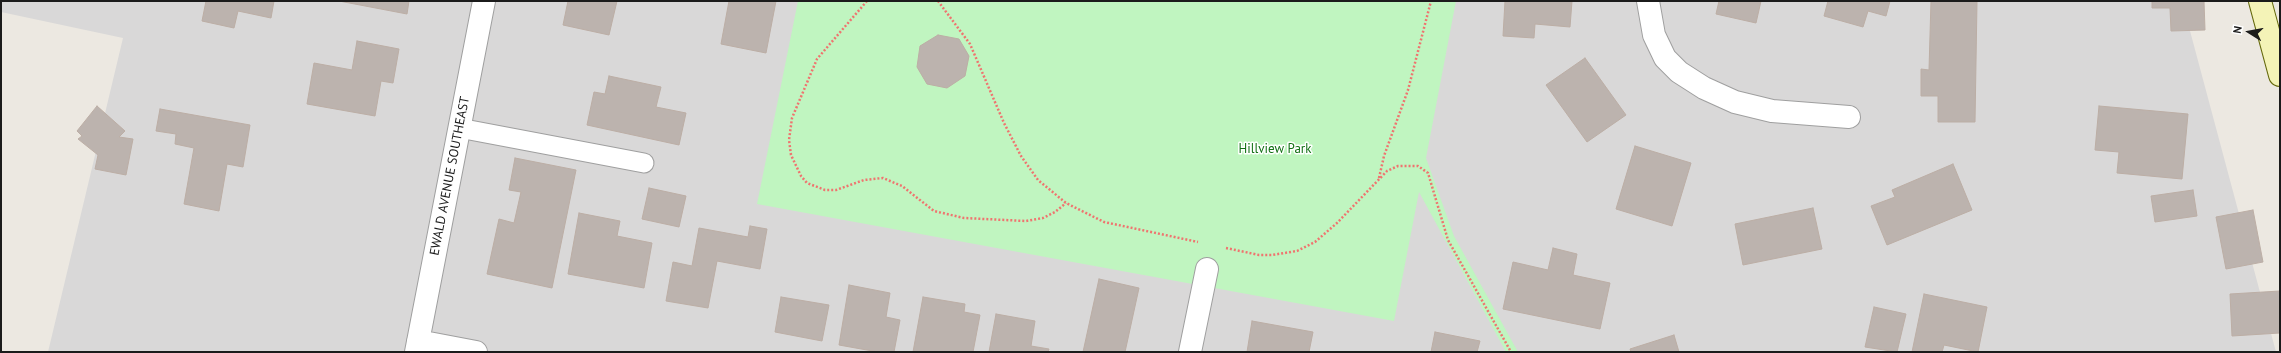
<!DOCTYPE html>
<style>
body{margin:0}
#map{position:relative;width:2281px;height:353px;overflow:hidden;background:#ece8e1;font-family:"PT Sans",sans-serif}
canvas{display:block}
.frame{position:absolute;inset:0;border:2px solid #1b1b1b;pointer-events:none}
.north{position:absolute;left:2229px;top:12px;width:40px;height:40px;-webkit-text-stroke:3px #fff;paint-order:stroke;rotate:281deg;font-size:11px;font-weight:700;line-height:16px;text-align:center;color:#1b1b1b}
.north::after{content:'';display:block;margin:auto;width:14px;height:18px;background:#1b1b1b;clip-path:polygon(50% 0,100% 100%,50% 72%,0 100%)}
</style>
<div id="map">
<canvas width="2281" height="353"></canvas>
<div class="frame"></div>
<div class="north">N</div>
</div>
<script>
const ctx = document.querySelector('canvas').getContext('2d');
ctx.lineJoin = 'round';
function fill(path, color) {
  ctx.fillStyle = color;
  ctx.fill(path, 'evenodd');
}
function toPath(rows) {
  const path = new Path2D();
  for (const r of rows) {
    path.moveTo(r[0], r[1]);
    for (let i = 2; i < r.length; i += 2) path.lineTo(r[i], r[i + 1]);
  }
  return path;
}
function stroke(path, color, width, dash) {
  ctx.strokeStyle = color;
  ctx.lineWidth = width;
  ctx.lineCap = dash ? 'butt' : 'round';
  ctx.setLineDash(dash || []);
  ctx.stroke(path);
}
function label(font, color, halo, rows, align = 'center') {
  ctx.font = font + ' "PT Sans",sans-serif';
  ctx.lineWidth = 3;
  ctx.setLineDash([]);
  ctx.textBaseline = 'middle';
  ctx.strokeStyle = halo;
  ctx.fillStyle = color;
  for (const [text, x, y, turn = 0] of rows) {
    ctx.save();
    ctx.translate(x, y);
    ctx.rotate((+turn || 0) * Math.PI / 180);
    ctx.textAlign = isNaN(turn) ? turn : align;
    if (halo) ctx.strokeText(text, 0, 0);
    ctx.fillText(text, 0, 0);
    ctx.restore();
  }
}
fill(toPath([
 [1,1,2182,1,2276,352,48,352,123,38,1,12]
]), '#d9d8d8');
fill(toPath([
 [798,1,1456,1,1426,158,1454,236,1518,352,1506,352,1419,192,1394,321,757,204]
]), '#c0f5c0');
const building = toPath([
 [206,1,274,1,271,18,238,11,234,28,202,21,206,1],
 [339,1,409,1,407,14,339,1],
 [568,1,617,1,609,35,563,25,568,1],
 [729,1,776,1,766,53,721,44,729,1],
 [1505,1,1572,1,1570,27,1535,24,1534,38,1503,36,1505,1],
 [1719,1,1761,1,1756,23,1716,14,1719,1],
 [1828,1,1890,1,1886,16,1868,11,1863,27,1824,16,1828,1],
 [1931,1,1977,1,1975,122,1938,122,1938,96,1921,96,1921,69,1929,70,1931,1],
 [2152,1,2204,1,2205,30,2171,31,2170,8,2152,8,2152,1],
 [938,35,959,39,969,56,965,76,947,88,927,84,917,67,920,46,938,35],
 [357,41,399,49,393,83,381,81,375,116,307,104,314,63,352,70,357,41],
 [1585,58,1626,115,1587,142,1546,85,1585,58],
 [609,76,661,87,656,107,686,113,679,145,587,125,594,92,605,94,609,76],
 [97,106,125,131,119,137,133,139,126,175,95,169,98,155,78,139,82,136,77,131,97,106],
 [2099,106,2188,114,2182,179,2117,173,2119,152,2095,150,2099,106],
 [160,109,250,125,243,167,227,164,219,211,184,204,194,148,175,144,176,134,156,131,160,109],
 [1635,146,1691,163,1672,226,1616,209,1635,146],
 [515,158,576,170,552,288,487,274,499,219,514,223,521,192,509,190,515,158],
 [1953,164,1972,210,1887,245,1871,206,1895,197,1892,190,1953,164],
 [649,188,686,196,679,227,642,219,649,188],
 [2193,190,2197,216,2155,222,2151,196,2193,190],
 [1813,208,1822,249,1743,265,1735,224,1813,208],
 [2253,210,2263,262,2226,269,2216,217,2253,210],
 [579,213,620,221,617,236,652,243,644,288,568,274,579,213],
 [750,226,767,229,760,269,717,261,708,308,666,301,673,262,692,266,699,228,748,237,750,226],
 [1553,248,1577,254,1573,275,1610,283,1600,329,1503,309,1513,262,1548,270,1553,248],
 [1099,279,1139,288,1125,352,1083,352,1099,279],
 [849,285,890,293,886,317,900,320,894,352,878,352,839,345,849,285],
 [2280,291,2280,333,2232,336,2230,294,2280,291],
 [1924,294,1987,307,1978,352,1944,345,1942,352,1912,352,1924,294],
 [781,297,829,305,822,341,775,332,781,297],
 [923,297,965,304,964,312,980,315,973,352,913,352,923,297],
 [1874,307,1906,314,1897,352,1865,347,1874,307],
 [996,314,1035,321,1031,346,1049,349,1048,352,989,352,996,314],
 [1252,321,1313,332,1309,352,1247,352,1252,321],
 [1435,332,1480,341,1477,352,1431,352,1435,332],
 [1674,335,1679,352,1631,352,1630,349,1674,335]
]);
fill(building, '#bcb3ae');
stroke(building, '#bcaea5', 1);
const lane = toPath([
 [459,128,644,163]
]);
const street = toPath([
 [1648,1,1654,35,1665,58,1679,72,1704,88,1735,102,1772,111,1849,117],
 [418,341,476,352],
 [416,352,484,1],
 [1190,352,1207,269]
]);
const secondary = toPath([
 [2260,1,2280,75]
]);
stroke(lane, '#9f9f9f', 21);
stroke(street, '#9f9f9f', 24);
stroke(secondary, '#64680c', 24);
stroke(toPath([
 [867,1,817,59,792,118,789,140,791,155,801,176,807,183,825,190,836,190,864,180,883,178,902,186,934,211,964,218,1026,221,1043,218,1055,212,1066,203],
 [938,1,970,44,1004,123,1021,156,1038,180,1066,203,1104,222,1198,242],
 [1379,178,1384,156,1408,90,1431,1],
 [1226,248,1259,255,1272,255,1297,251,1315,242,1337,223,1387,171,1398,166,1418,166,1428,173,1448,240,1511,352]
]), '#ef746f', 2.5, [2, 2]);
stroke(lane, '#fff', 19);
stroke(street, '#fff', 22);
stroke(secondary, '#f4f3b7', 22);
label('13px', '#127014', '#fff', [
 ["Hillview Park",1275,149]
]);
label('13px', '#1b1b1b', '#fff', [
 ["EWALD AVENUE SOUTHEAST",450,176,-79]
]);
</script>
